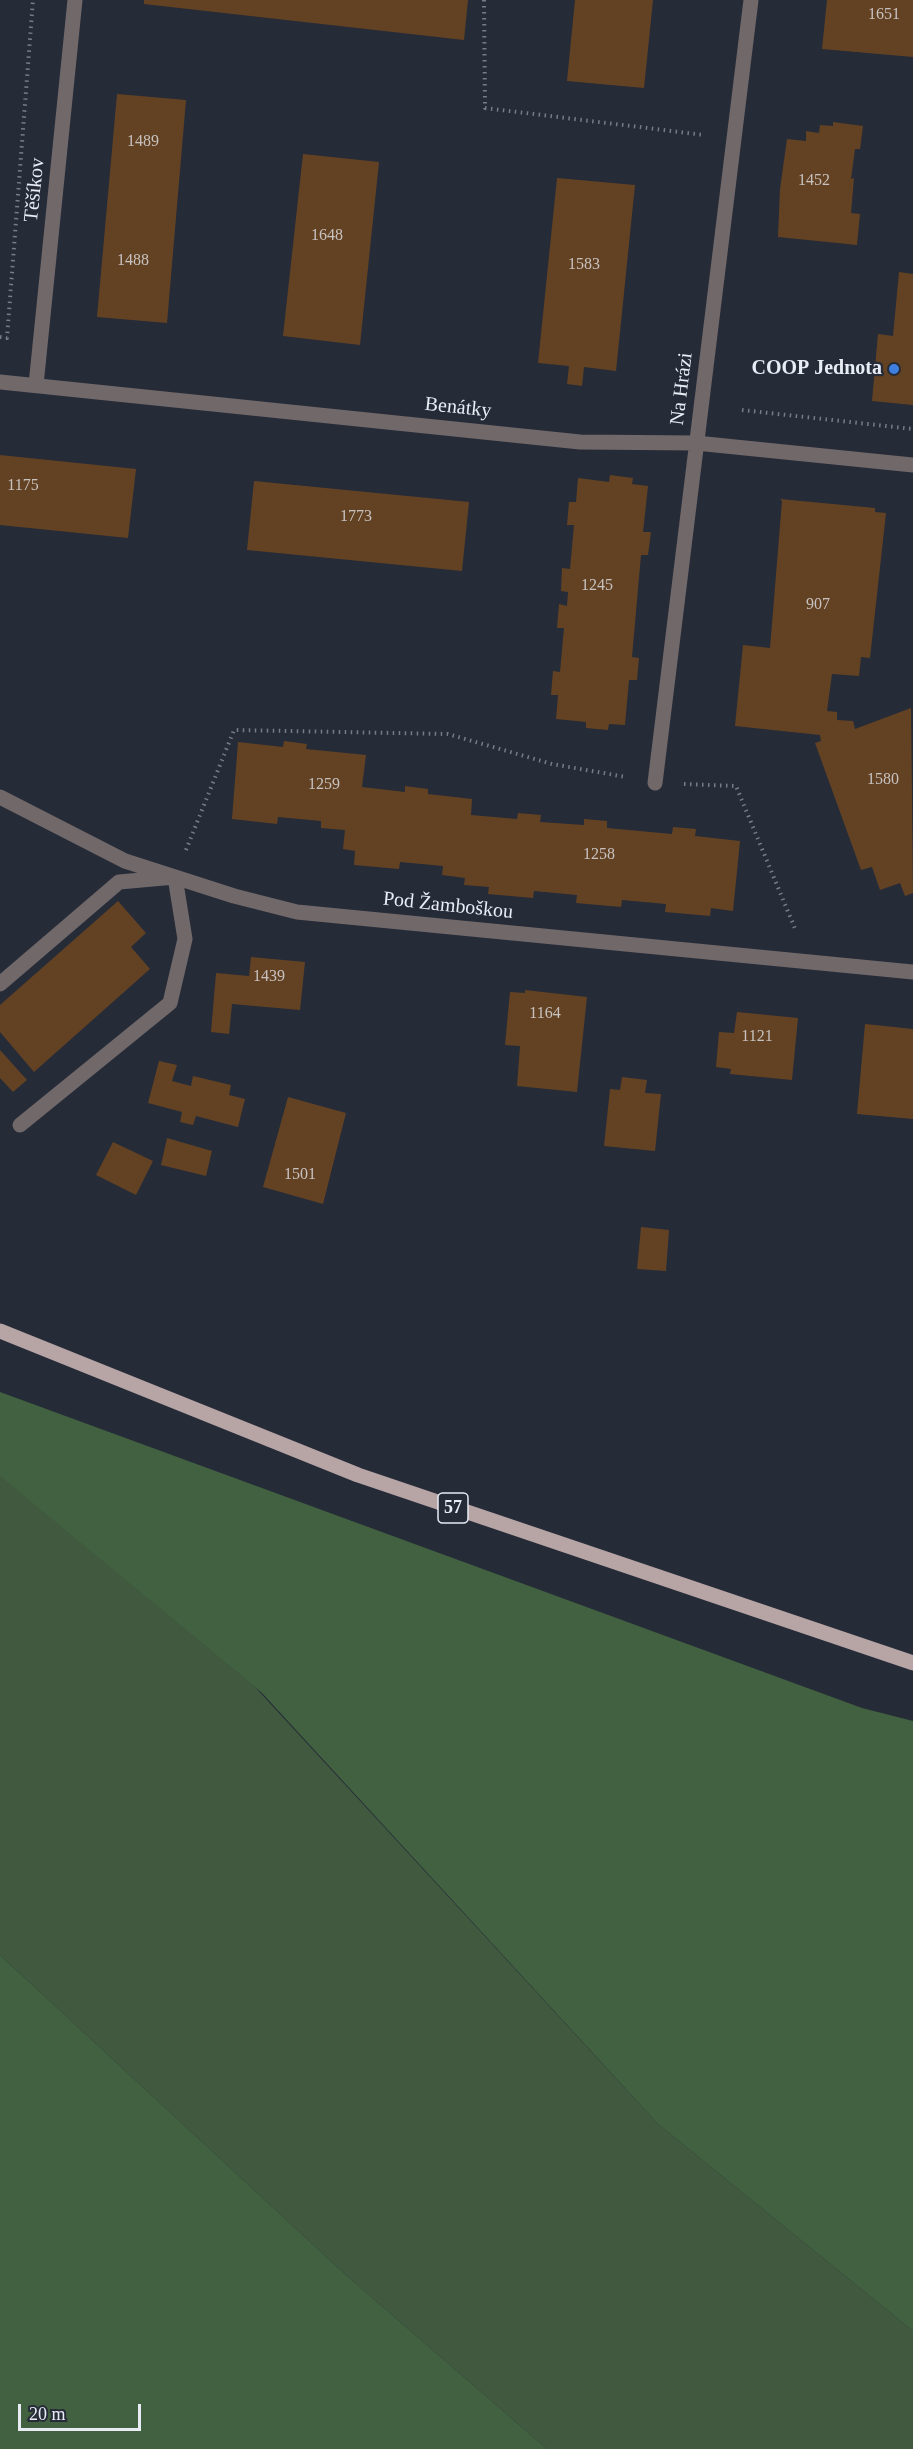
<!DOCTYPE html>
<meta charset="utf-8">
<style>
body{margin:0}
#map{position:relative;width:913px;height:2449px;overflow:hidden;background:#262b38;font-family:Georgia,serif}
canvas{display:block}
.scale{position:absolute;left:18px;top:2404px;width:123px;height:27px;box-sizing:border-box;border:3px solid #e8ecf5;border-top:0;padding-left:8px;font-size:18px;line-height:21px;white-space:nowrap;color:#e8ecf5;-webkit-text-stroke:4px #262b38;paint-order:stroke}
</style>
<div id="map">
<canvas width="913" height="2449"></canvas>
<div class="scale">20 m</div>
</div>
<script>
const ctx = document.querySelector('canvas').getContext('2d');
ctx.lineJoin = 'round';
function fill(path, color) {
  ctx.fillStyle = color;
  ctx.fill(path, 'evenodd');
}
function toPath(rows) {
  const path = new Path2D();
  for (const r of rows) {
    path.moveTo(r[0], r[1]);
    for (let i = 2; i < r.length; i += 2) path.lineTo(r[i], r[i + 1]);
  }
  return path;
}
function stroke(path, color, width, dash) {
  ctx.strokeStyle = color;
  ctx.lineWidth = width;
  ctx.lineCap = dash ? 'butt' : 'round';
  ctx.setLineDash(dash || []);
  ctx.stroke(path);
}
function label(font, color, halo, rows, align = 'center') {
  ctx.font = font + ' Georgia,serif';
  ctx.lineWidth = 4.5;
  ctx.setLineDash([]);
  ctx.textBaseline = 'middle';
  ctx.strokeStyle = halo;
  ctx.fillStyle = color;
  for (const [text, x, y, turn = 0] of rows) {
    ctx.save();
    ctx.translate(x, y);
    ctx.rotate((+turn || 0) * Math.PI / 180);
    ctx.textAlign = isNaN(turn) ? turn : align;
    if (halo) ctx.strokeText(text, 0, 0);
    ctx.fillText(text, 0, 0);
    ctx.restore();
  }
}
fill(toPath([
 [0,1475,255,1687,658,2124,913,2331,913,2449,547,2449,347,2276,0,1955]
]), '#40593f');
fill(toPath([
 [0,1392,862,1708,913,1721,913,2331,658,2124,262,1693,0,1476],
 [0,1955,347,2276,547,2449,0,2449]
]), '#416140');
fill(toPath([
 [144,0,468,0,464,40,144,4],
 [575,0,653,0,644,88,567,81],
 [827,0,913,0,913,57,822,49],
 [117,94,186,100,167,323,97,317],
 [833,122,863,126,860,149,855,149,851,179,854,178,851,213,860,214,857,245,778,237,780,189,787,139,806,141,806,131,819,133,820,125,833,126],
 [303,154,379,162,360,345,283,336],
 [557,178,635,185,616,371,584,367,582,386,567,384,569,366,538,363],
 [899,272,913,274,913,405,872,401,878,334,893,336],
 [0,455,136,469,128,538,0,525],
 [610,475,633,478,632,484,648,486,643,532,651,532,648,555,641,555,632,657,639,658,637,680,629,680,625,725,609,724,608,730,586,728,586,722,556,719,558,695,551,695,553,671,560,672,564,628,557,628,559,604,567,606,568,592,561,591,562,568,570,569,574,525,567,525,569,502,576,502,578,478,609,482],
 [254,481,469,502,462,571,247,550],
 [780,499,875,508,875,512,886,513,870,658,861,657,859,676,832,674,827,711,837,712,837,720,853,721,855,729,911,708,913,893,905,896,900,883,880,890,872,867,861,870,815,743,821,741,820,735,735,726,743,645,770,648,782,501],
 [284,741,307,744,306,749,366,755,362,787,405,792,405,786,428,789,428,794,472,799,471,815,517,819,518,813,541,815,540,822,584,825,584,819,607,821,607,828,672,834,673,827,696,829,695,836,740,841,733,911,711,908,710,916,665,912,666,904,622,900,621,907,576,903,577,895,534,891,533,898,488,894,489,887,464,885,465,878,442,875,443,866,400,862,399,869,354,865,355,851,343,849,345,830,321,828,321,821,278,817,277,824,232,819,238,742,283,747],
 [118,901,146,933,131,947,150,969,34,1072,0,1032,0,1005],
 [251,957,305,962,300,1010,232,1004,229,1034,211,1032,216,973,249,976],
 [525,990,587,997,577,1092,517,1086,520,1046,505,1045,510,992,525,993],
 [737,1012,798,1018,792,1080,730,1074,731,1069,716,1067,719,1032,734,1033],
 [865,1024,913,1029,913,1119,857,1114],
 [0,1050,27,1080,13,1092,0,1078],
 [159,1061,177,1065,172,1081,191,1086,193,1076,231,1085,229,1095,245,1099,238,1127,196,1116,193,1125,180,1122,182,1112,148,1103],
 [622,1077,647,1080,645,1093,661,1094,655,1151,604,1146,610,1089,620,1090],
 [288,1097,346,1113,323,1204,263,1187],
 [167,1138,212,1151,206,1176,161,1165],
 [113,1142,153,1161,136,1195,96,1175],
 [641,1227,669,1230,666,1271,637,1269]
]), '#634223');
stroke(toPath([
 [484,0,485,108,704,135],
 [0,337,7,338,33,0],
 [742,410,913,429],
 [684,784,736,786,796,931],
 [186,850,234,730,448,734,552,764,626,777]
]), '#787c88', 4, [1.5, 4.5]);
stroke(toPath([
 [0,382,580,442,696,443,913,465],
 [36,385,75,0],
 [655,783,751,0],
 [0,797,125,861,234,896,297,912,913,972],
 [0,984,119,882,175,877,185,939,170,1003,20,1125]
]), '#716869', 15);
stroke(toPath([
 [0,1331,358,1475,913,1663]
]), '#b7a5a6', 15);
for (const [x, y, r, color] of [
 [894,369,6,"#3f7fe0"]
]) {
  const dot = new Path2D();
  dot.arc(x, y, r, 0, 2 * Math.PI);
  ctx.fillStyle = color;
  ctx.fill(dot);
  stroke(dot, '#262b38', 2);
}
label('16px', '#c7c2c0', null, [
 ["1651",884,15],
 ["1489",143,142],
 ["1452",814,181],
 ["1648",327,236],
 ["1488",133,261],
 ["1583",584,265],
 ["1175",23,486],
 ["1773",356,517],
 ["1245",597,586],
 ["907",818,605],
 ["1580",883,780],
 ["1259",324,785],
 ["1258",599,855],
 ["1439",269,977],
 ["1164",545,1014],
 ["1121",757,1037],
 ["1501",300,1175]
]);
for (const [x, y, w] of [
 [453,1508,30]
]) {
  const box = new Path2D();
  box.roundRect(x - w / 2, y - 15, w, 30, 4.5);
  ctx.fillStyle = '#262b38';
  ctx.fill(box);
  stroke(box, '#e8ecf5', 1.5);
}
label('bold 18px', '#e8ecf5', null, [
 ["57",453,1508]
]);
label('20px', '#e8ecf5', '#262b38', [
 ["Těšíkov",35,190,-84],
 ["Na Hrázi",682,389,-83],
 ["Benátky",458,408,6],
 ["Pod Žamboškou",448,906,6]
]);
label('bold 20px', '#e8ecf5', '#262b38', [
 ["COOP Jednota",882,369]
], 'right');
</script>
